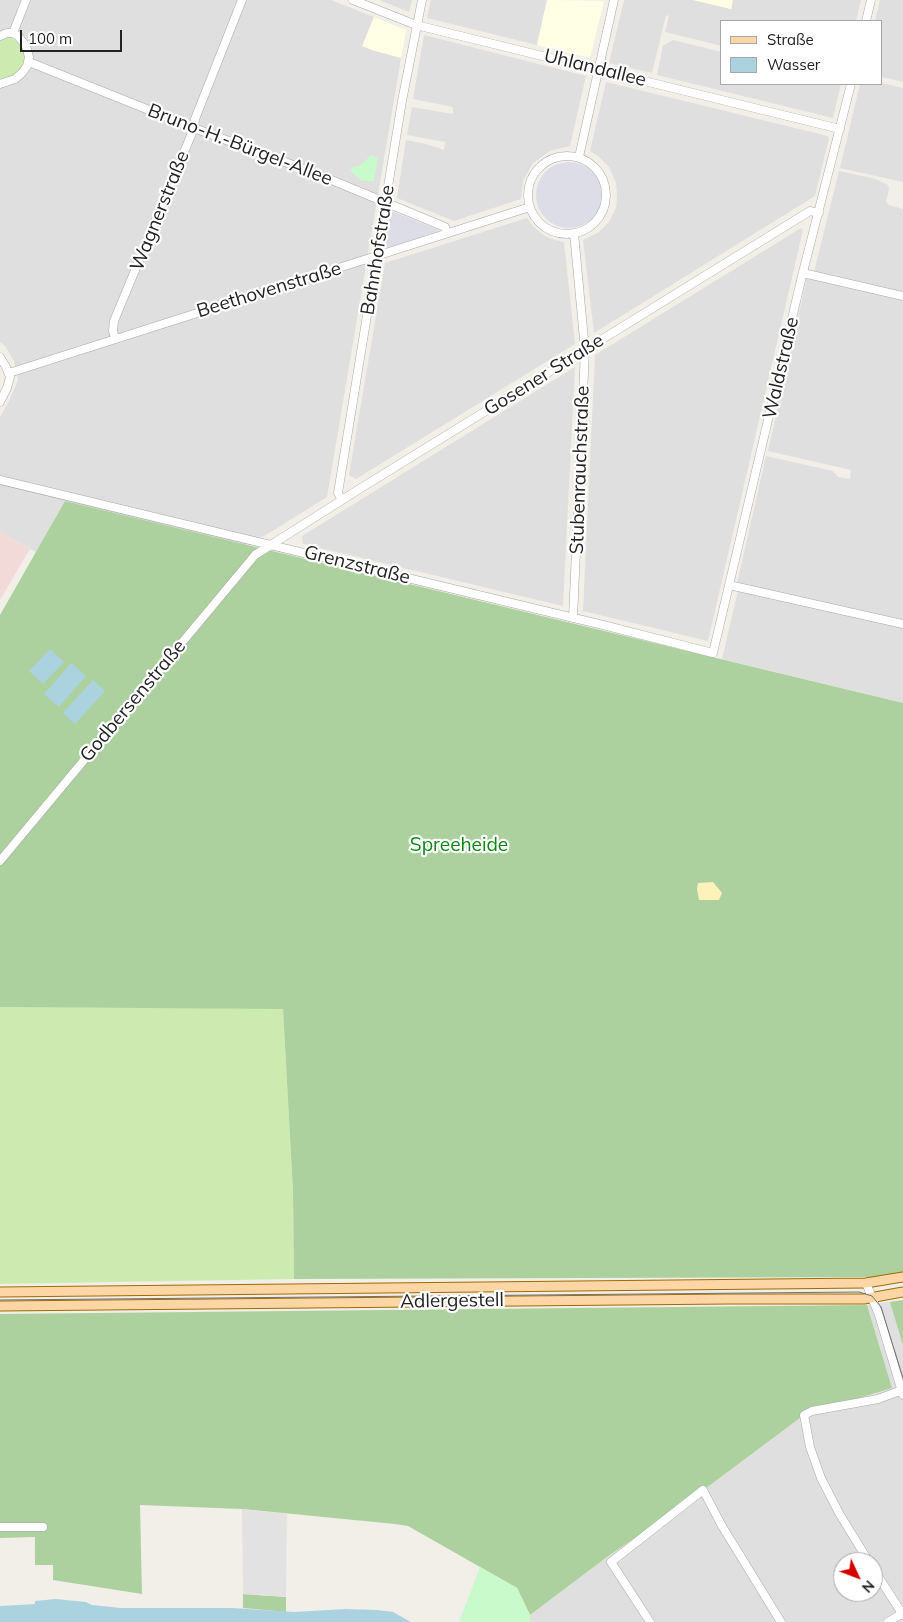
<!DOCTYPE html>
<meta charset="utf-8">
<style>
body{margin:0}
#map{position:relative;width:903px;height:1622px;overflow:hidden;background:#f2efe9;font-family:Mulish,sans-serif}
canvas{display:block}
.legend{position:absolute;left:720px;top:20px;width:162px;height:65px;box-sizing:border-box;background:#fff;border:1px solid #a7a7a7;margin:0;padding:6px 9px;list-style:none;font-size:15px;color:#222}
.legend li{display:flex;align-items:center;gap:10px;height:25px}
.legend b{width:25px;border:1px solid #a7a7a7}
.north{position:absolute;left:833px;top:1552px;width:50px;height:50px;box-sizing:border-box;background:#fff;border:1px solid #a7a7a7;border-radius:50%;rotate:133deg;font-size:14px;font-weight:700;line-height:20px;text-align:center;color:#222}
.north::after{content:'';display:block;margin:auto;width:18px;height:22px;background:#d40000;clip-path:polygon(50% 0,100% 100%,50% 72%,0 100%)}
.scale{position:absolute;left:20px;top:30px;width:102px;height:22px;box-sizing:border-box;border:2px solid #222;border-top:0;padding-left:6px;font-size:15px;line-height:18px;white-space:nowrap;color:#222;-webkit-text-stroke:4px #fff;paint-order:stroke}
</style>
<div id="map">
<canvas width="903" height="1622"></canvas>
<ul class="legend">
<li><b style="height:6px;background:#fcd6a4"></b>Straße</li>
<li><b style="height:14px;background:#aad3df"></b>Wasser</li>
</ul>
<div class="north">N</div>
<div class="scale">100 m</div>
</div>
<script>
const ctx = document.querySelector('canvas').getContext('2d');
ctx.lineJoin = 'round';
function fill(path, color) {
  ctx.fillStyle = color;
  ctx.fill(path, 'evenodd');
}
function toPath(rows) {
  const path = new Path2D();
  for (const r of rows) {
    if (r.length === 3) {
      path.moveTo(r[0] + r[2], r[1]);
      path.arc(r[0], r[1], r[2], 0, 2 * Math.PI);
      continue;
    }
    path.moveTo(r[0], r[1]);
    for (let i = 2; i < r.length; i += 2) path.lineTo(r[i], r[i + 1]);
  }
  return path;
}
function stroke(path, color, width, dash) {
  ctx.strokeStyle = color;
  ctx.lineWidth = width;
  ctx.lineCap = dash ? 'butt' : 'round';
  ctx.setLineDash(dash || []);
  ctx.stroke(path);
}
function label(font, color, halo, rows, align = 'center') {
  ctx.font = font + ' Mulish,sans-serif';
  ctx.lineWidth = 4.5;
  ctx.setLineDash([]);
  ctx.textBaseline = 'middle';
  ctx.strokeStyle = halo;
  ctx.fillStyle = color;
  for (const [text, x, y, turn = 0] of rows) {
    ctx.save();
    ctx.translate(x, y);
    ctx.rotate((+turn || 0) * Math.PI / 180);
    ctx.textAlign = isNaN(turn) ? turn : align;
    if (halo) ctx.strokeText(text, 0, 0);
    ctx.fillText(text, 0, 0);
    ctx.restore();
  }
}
fill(toPath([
 [0,0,331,0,374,17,363,46,372,50,401,58,327,497,266,535,245,545,65,501,36,552,0,532,0,417,9,401,18,380,14,361,5,346,0,342],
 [379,0,412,0,409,12],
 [431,0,547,0,537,45,427,18],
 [624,0,693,0,731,9,733,0,861,0,856,21,722,21,722,46,665,32,669,16,666,15,652,73,609,63],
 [880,0,903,0,903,82,882,77,882,21,875,21],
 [424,35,586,76,570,146,550,151,533,163,523,181,521,199,454,221,397,198,406,140,426,144,444,150,445,142,407,135,412,107,453,114,453,107,413,99],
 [673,40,722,52,722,84,841,84,833,118,657,75,663,46],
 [606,82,828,136,829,138,815,196,594,333,583,240,599,232,609,222,616,208,617,196,616,183,609,167,598,156,590,151],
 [882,83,903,88,903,182,840,168,860,84],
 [839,171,876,179,888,185,889,189,886,202,889,205,903,209,903,292,814,272],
 [527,218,533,226,542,234,551,239,564,242,575,344,356,479,349,475,385,263],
 [801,228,803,230,708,641,583,611,595,355],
 [807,277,903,299,903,620,737,583,766,456,833,471,838,477,850,479,851,470,768,451],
 [575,367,563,606,303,544,302,536],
 [738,591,903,626,903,703,722,659],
 [903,1300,903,1622,530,1622,530,1615,543,1605,607,1557,682,1506,804,1415,892,1388,867,1305],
 [843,1562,873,1562,873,1592,843,1592]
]), '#e0dfdf');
fill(toPath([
 [0,532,30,549,0,600]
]), '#f2dad9');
fill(toPath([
 [547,0,604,1,590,58,537,45],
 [693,0,733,0,731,9],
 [374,17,406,30,401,58,372,50,362,46]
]), '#ffffe5');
fill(toPath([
 [7,36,16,38,22,45,26,57,24,66,13,77,0,79,0,41],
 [0,1007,283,1008,293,1193,294,1279,0,1284]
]), '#cdebb0');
fill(toPath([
 [65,501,903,703,903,1272,875,1277,294,1279,293,1192,283,1009,0,1007,0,615],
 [903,1300,903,1345,890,1302],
 [867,1305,892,1388,804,1415,682,1506,607,1557,530,1615,517,1588,408,1526,395,1524,242,1509,140,1505,142,1594,53,1580,53,1565,35,1565,35,1537,0,1538,0,1314],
 [243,1594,286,1597,286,1612,243,1608]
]), '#add19e');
fill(toPath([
 [713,882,722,893,719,900,699,900,697,889,698,883]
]), '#fff1ba');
fill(toPath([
 [371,155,378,158,374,181,362,181,350,171,353,167,362,164],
 [480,1567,517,1588,530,1615,530,1622,459,1622]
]), '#c8facc');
fill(toPath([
 [242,1509,287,1514,286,1597,243,1594]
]), '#e2e2e2');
fill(toPath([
 [569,195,33],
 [389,210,439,230,439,231,382,250]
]), '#dddde8');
fill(toPath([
 [50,649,64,662,43,684,29,671],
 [71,663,86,676,59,707,44,694],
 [93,680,105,691,75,724,63,713],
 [56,1599,86,1602,92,1605,121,1608,233,1608,294,1612,345,1609,377,1610,393,1612,411,1622,0,1622,0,1606,35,1604,35,1601]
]), '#aad3df');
const minor = toPath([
 [353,0,416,25,840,129],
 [866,21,871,0],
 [13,33,26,0],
 [0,36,7,33,13,33,18,36,26,46,29,57,27,66,22,73,15,79,0,84],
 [29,62,194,128,317,174,445,227,447,233],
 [567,195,39],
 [579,157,614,0],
 [803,273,903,296],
 [115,338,113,331,114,321,194,128,195,119,242,0],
 [0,357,6,367,10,377,7,388,0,402],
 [9,373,530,207],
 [0,480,603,625,713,653,802,276,851,84],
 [342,500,338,493,402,101,422,0],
 [729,585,903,624],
 [573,618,585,350,574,233],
 [0,861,255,555,361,488,810,211,819,213],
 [866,1283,879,1315,903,1395],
 [0,1527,43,1527],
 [869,1562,839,1513,821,1478,810,1447,804,1415,812,1411,878,1399,902,1390],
 [873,1568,903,1615],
 [650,1622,611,1562,703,1490,722,1526,781,1622],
 [888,1622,903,1613]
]);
const major = toPath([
 [0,1292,866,1283,903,1277],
 [0,1306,728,1299,864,1299,903,1292]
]);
stroke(minor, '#a9a9a9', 9);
stroke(major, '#a06b00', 11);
stroke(minor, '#fff', 8);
stroke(major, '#fcd6a4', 9);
stroke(toPath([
 [0,1300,859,1292,872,1296,881,1307,903,1378]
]), '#707070', 1);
label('19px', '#222', '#fff', [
 ["Uhlandallee",595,68,14],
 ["Bruno-H.-Bürgel-Allee",240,145,21],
 ["Wagnerstraße",160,211,-68],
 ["Bahnhofstraße",378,250,-81],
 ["Beethovenstraße",269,290,-17],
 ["Waldstraße",781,368,-77],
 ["Gosener Straße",544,375,-32],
 ["Stubenrauchstraße",580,470,-88],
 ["Grenzstraße",357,565,14],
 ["Godbersenstraße",133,701,-50],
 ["Adlergestell",452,1301,-1]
]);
label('19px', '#0c8416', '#fff', [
 ["Spreeheide",459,845]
]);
</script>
